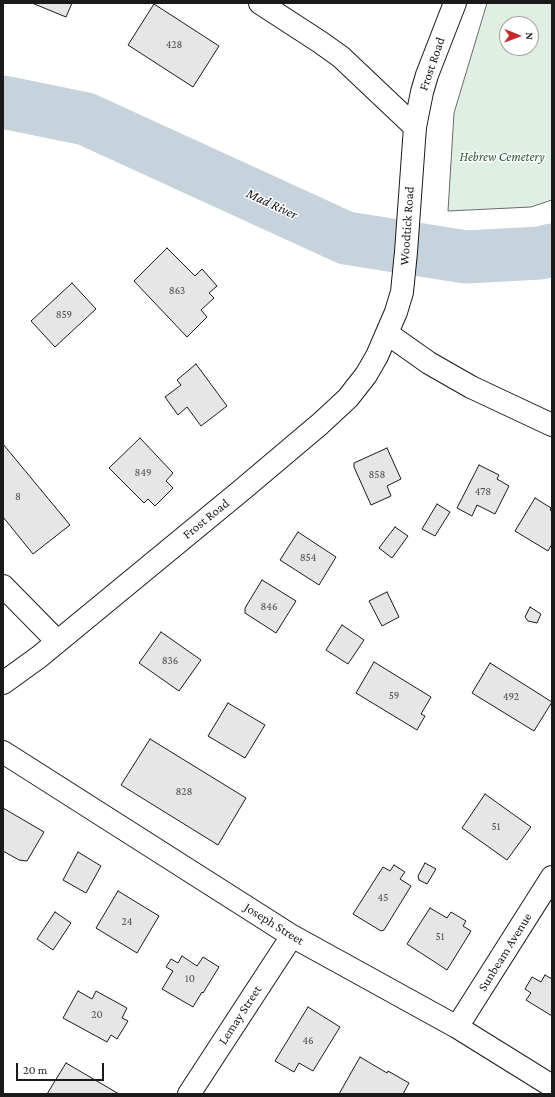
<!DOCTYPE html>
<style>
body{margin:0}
#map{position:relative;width:555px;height:1097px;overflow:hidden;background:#fff;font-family:"Crimson Pro",serif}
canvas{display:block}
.frame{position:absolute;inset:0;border:4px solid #1a1a1a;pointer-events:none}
.north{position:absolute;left:499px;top:16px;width:40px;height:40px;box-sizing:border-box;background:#fff;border:1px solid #a3a3a3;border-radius:50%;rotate:91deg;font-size:11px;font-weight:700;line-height:16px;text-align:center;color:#1a1a1a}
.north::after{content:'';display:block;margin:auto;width:14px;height:18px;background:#c62828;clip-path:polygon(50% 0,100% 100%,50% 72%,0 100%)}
.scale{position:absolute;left:16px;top:1063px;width:88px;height:18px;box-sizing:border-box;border:2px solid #1a1a1a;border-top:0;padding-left:5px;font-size:12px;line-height:14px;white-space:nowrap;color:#1a1a1a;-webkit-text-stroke:3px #fff;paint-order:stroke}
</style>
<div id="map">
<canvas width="555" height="1097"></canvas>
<div class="frame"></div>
<div class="north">N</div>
<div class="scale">20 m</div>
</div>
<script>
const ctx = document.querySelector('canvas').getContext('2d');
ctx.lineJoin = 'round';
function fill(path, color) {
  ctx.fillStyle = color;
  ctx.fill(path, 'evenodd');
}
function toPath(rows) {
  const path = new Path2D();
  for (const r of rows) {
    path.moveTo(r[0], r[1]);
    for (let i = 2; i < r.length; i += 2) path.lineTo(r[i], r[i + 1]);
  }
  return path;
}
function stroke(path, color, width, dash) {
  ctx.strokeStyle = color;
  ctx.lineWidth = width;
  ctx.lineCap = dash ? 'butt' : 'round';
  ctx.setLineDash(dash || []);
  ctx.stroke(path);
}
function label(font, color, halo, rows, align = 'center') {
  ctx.font = font + ' "Crimson Pro",serif';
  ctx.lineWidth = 3;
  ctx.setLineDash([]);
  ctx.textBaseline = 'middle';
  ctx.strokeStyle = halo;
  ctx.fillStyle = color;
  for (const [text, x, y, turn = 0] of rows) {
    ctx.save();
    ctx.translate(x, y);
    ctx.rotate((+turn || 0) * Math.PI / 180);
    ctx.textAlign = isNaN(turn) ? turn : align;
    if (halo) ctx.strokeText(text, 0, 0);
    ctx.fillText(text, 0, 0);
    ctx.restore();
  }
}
const green = toPath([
 [487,3,552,3,552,200,531,207,448,211,454,113,487,3],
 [507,24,531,24,531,48,507,48,507,24]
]);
fill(green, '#e0efe3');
stroke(green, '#6a6a6a', 1);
stroke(toPath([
 [3,102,86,119,346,238,466,257,540,253,552,250]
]), '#c6d2dc', 53);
const building = toPath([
 [32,3,72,3,66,17,32,3],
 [154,4,219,46,193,87,128,45,154,4],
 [167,248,195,276,202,269,217,286,209,293,214,298,201,310,207,317,187,337,134,281,167,248],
 [72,283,96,309,55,347,31,321,72,283],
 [196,364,227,406,201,426,187,407,178,415,165,397,181,385,177,380,196,364],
 [140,438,173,473,166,481,173,488,155,506,148,499,144,503,109,468,140,438],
 [3,444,70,525,33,554,3,517,3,444],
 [387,448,401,479,387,486,391,496,371,505,354,467,354,463,387,448],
 [479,465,499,475,497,479,509,486,495,514,477,505,472,516,457,508,479,465],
 [535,498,551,508,550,510,552,511,552,544,548,551,515,531,535,498],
 [437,504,450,512,435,536,422,529,437,504],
 [395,527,408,536,392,558,379,548,395,527],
 [298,532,336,557,319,585,280,560,298,532],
 [262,580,296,601,276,633,245,613,245,608,262,580],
 [387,592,399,617,382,626,369,601,387,592],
 [530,607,541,614,537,623,528,621,525,617,530,607],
 [342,625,364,640,348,664,326,650,342,625],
 [161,632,201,660,179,691,139,663,161,632],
 [374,662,431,697,421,714,425,716,417,730,356,693,374,662],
 [490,663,552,702,534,731,472,693,490,663],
 [228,703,265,725,245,758,208,736,228,703],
 [150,739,246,798,218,845,121,785,150,739],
 [485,794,531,827,507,860,462,828,485,794],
 [3,808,44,832,27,861,19,860,3,851,3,808],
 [78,852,101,866,86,893,63,880,78,852],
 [425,863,436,869,427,884,419,880,418,876,425,863],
 [394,865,405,872,400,879,411,886,384,930,381,931,353,914,383,867,390,871,394,865],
 [118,891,159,916,137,953,96,928,118,891],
 [430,908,447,918,451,912,466,921,463,926,471,931,447,970,407,944,430,908],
 [55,912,71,923,53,950,37,939,55,912],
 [182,956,197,966,203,957,219,967,203,993,202,992,193,1007,162,989,173,971,166,967,171,959,178,963,182,956],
 [545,975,552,979,552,1016,526,1000,531,993,525,989,532,977,541,982,545,975],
 [78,991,92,999,96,991,127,1008,122,1018,128,1021,117,1039,111,1035,107,1042,63,1018,78,991],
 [308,1007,340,1027,313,1071,299,1063,294,1072,275,1061,308,1007],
 [360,1057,387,1073,388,1071,409,1083,403,1094,339,1094,360,1057],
 [66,1063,119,1094,47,1094,66,1063]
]);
fill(building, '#e6e6e6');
stroke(building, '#1a1a1a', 1);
const minor = toPath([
 [3,586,57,641],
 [3,752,292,936,457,1027,552,1086],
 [457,1027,552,877],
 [189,1094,292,936]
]);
const tertiary = toPath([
 [415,127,422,92,427,75,455,3]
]);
const secondary = toPath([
 [388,334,429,363,471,387,552,425],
 [3,683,39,657,243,489,320,424,348,398,366,375,377,356,396,312,402,292,406,252,415,127,341,57,320,42,260,3]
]);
stroke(minor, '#1a1a1a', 24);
stroke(tertiary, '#1a1a1a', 24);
stroke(secondary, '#1a1a1a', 24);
stroke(minor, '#fff', 22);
stroke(tertiary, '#fff', 22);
stroke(secondary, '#fff', 22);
label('11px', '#4d4d4d', null, [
 ["428",174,45],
 ["863",177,291],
 ["859",64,315],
 ["849",143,473],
 ["858",377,475],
 ["478",483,492],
 ["8",18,497],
 ["854",308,558],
 ["846",269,607],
 ["836",170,661],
 ["59",394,696],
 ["492",511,697],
 ["828",184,792],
 ["51",496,827],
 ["45",383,898],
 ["24",127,922],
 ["51",440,937],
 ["10",190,979],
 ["20",97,1015],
 ["46",308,1041]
]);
label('13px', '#1a1a1a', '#fff', [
 ["Frost Road",432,64,-71],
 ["Woodtick Road",407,226,-86],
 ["Frost Road",206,519,-39],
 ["Joseph Street",274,924,32],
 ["Sunbeam Avenue",505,952,-58],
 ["Lemay Street",240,1015,-57]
]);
label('italic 13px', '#2b5a34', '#fff', [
 ["Hebrew Cemetery",502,157]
]);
label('italic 14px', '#1a1a1a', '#fff', [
 ["Mad River",272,204,25]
]);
</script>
